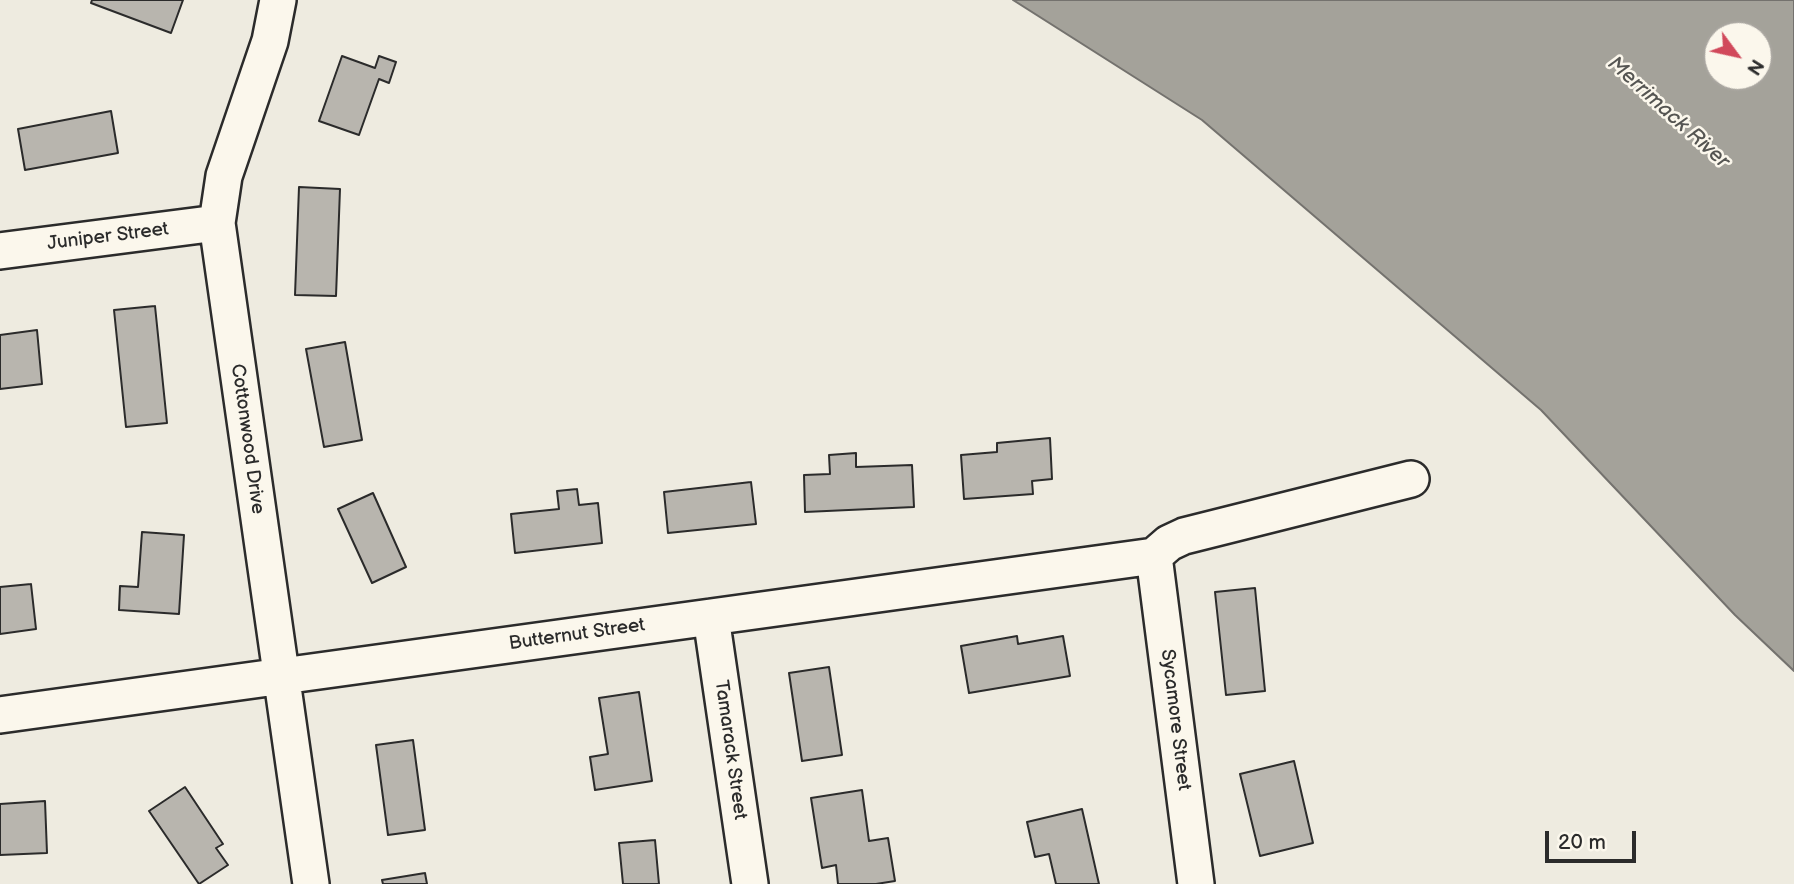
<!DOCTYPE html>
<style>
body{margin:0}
#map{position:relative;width:1794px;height:884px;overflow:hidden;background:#eeebe0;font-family:"Balsamiq Sans",sans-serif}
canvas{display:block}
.north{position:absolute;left:1703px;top:21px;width:70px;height:70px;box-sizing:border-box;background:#fbf7ec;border:2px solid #a8a59f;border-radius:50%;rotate:123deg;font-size:19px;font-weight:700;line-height:28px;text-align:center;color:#2b2b2b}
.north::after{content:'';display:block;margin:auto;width:24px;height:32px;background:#d1495b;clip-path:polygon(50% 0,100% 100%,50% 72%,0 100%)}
.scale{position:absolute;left:1545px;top:831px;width:91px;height:32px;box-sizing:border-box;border:4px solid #2b2b2b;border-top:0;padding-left:9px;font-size:21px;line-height:24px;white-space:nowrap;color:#2b2b2b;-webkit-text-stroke:5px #fbf7ec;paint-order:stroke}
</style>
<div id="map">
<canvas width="1794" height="884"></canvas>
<div class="north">N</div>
<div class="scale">20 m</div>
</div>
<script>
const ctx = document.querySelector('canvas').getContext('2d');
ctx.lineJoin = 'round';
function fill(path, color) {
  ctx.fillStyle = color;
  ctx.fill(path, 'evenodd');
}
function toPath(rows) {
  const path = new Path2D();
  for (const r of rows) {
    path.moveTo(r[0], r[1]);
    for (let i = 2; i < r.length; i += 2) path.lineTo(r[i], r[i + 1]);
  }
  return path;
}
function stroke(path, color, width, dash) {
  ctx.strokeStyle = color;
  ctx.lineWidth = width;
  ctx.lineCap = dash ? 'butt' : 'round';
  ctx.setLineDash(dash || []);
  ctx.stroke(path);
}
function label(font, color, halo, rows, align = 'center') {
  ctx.font = font + ' "Balsamiq Sans",sans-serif';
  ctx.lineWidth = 5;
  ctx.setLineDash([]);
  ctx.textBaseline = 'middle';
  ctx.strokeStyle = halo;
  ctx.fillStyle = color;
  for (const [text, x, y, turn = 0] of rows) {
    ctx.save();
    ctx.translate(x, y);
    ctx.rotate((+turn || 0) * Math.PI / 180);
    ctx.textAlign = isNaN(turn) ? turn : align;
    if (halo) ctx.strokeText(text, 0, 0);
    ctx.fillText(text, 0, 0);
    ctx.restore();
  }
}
const water = toPath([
 [1013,0,1794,0,1794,671,1735,615,1541,410,1202,120,1013,0],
 [1717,35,1759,35,1759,77,1717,77,1717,35]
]);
fill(water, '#a4a29a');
stroke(water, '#74726e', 2);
const building = toPath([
 [92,0,183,0,171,33,91,3,92,0],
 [342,56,375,68,379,56,396,62,389,83,379,79,359,135,319,121,342,56],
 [111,111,118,153,25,170,18,129,111,111],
 [299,187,340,189,336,296,295,295,299,187],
 [155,306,167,423,126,427,114,310,155,306],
 [37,330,42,384,0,389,0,335,37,330],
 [345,342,362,440,324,447,306,349,345,342],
 [1050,438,1052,479,1032,481,1033,494,964,499,961,455,997,452,997,443,1050,438],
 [856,453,856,467,912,465,914,507,805,512,804,475,830,474,829,455,856,453],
 [751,482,756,524,668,533,664,492,751,482],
 [577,489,579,505,598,503,602,543,515,553,511,514,559,509,557,491,577,489],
 [373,493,406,567,372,583,338,509,373,493],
 [142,532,184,535,179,614,119,610,120,586,138,587,142,532],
 [31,584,36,629,0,634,0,587,31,584],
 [1255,588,1265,691,1226,695,1215,592,1255,588],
 [1017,636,1018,644,1063,636,1070,676,969,693,961,646,1017,636],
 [829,667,842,755,802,761,789,673,829,667],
 [639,692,652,781,595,790,590,757,608,754,599,698,639,692],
 [413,740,425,830,388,835,376,745,413,740],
 [1294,761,1313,843,1260,856,1240,774,1294,761],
 [185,787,223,844,216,848,228,865,199,884,149,811,185,787],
 [862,790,869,841,888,838,895,881,876,884,838,884,836,865,822,868,811,798,862,790],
 [45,801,47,853,0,855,0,804,45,801],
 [1082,809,1099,884,1056,884,1049,854,1035,857,1027,822,1082,809],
 [655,840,659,884,623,884,619,843,655,840],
 [425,873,427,884,383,884,382,880,425,873]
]);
fill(building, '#b8b5ae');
stroke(building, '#2b2b2b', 2);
const minor = toPath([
 [278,0,270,41,224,176,217,223,311,884],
 [0,251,217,223],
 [1154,556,1196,884],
 [1154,556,1169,543,1184,536,1411,479],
 [711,617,750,884],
 [0,715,1154,556]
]);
stroke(minor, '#2b2b2b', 40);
stroke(minor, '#fbf7ec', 35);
label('19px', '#2b2b2b', '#fbf7ec', [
 ["Juniper Street",108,237,-7],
 ["Cottonwood Drive",247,439,82],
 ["Butternut Street",577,635,-8],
 ["Sycamore Street",1175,720,83],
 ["Tamarack Street",730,750,82]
]);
label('italic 21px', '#555552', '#fbf7ec', [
 ["Merrimack River",1668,113,42]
]);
</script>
